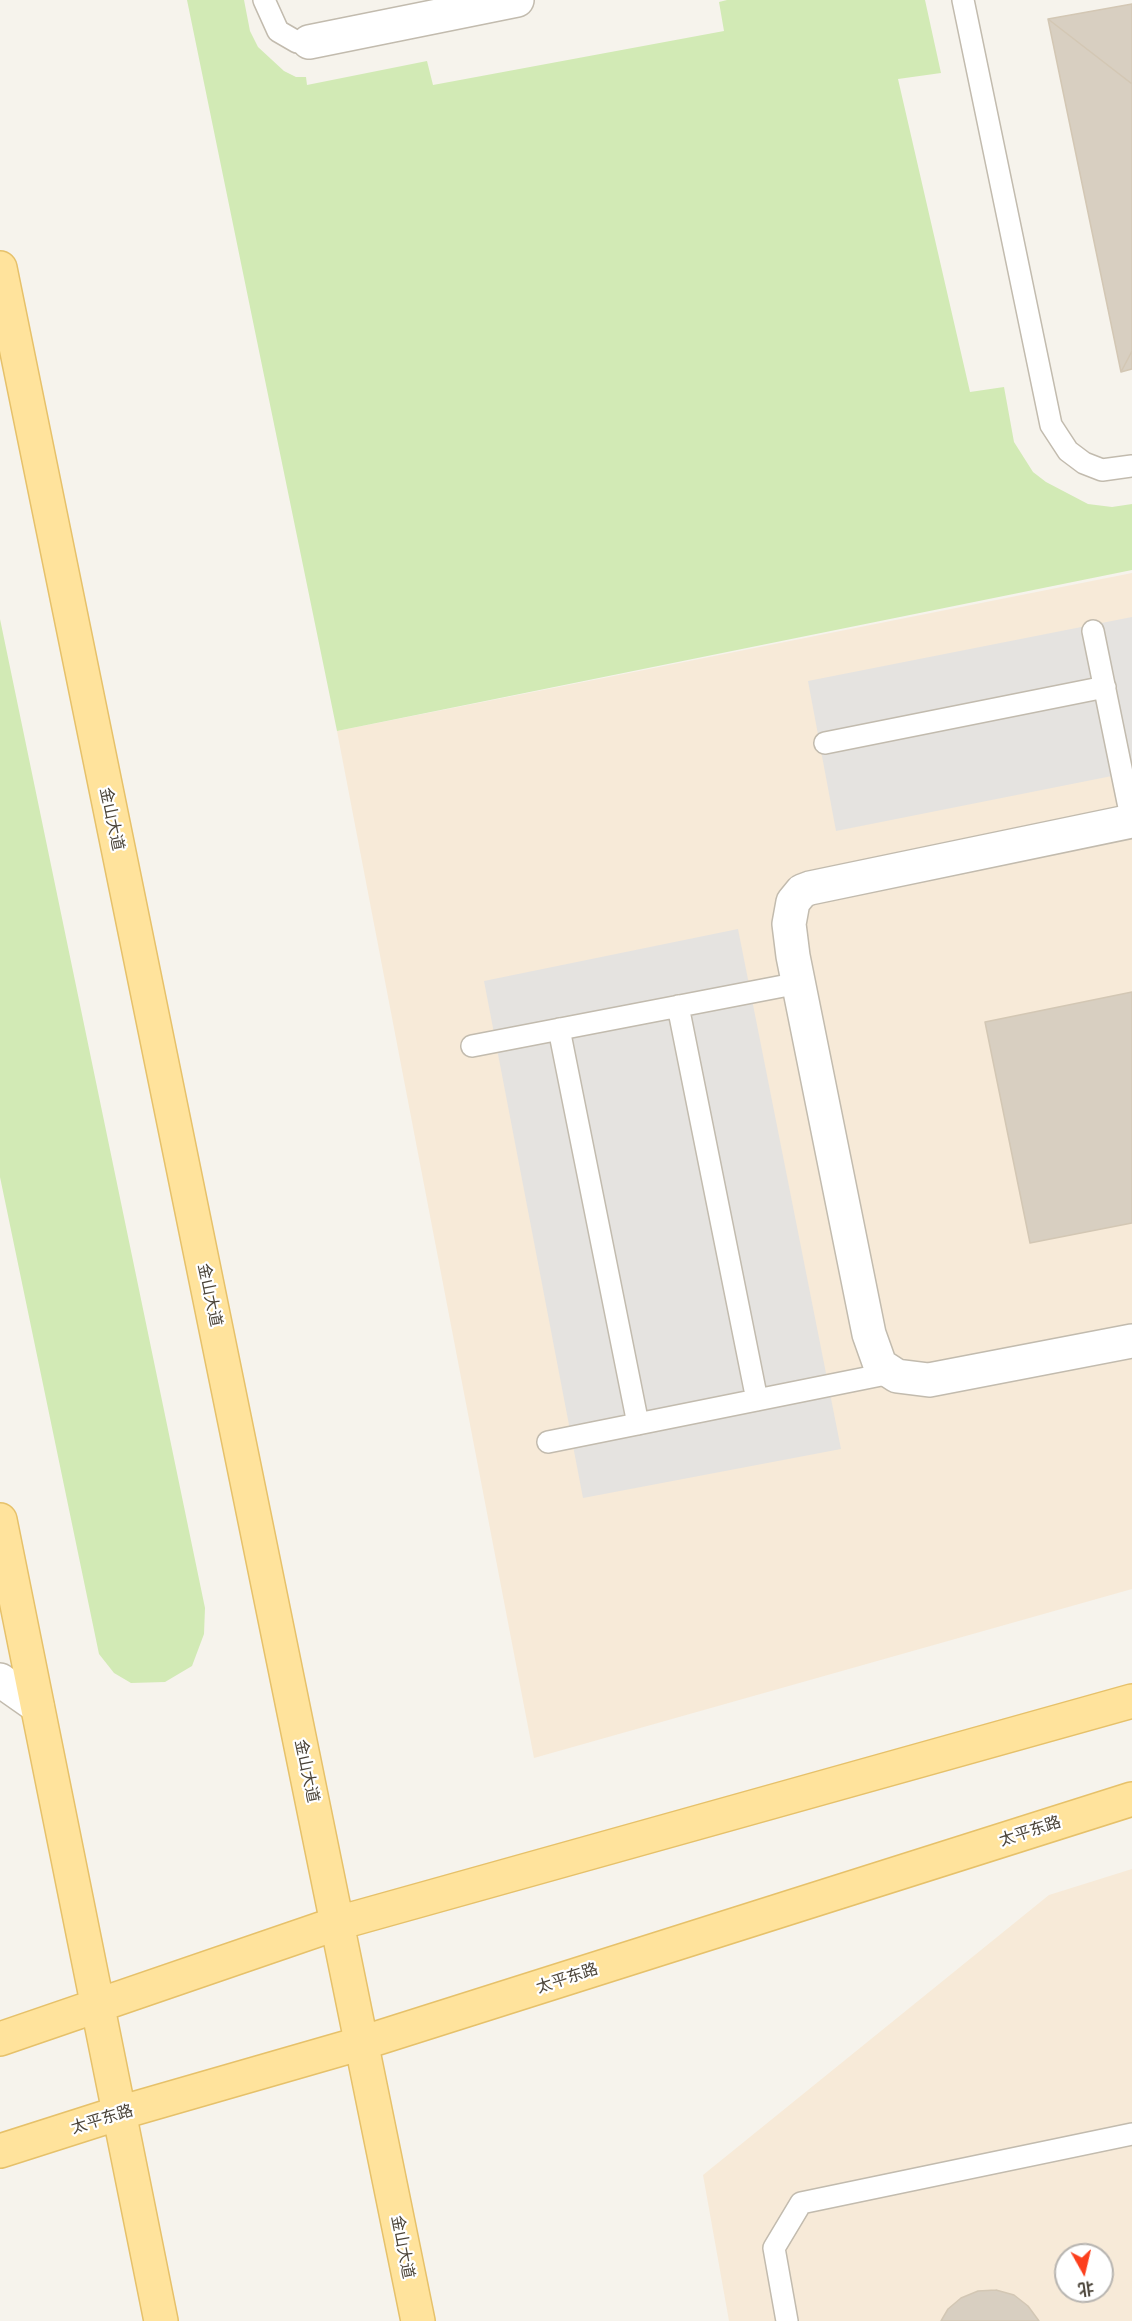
<!DOCTYPE html>
<meta charset="utf-8">
<style>
body{margin:0}
#map{position:relative;width:1132px;height:2321px;overflow:hidden;background:#f6f3ec;font-family:Commissioner,"Noto Sans SC",sans-serif}
canvas{display:block}
.north{position:absolute;left:1054px;top:2243px;width:60px;height:60px;box-sizing:border-box;background:#fff;border:2px solid #b7b4b0;border-radius:50%;rotate:172deg;font-size:16px;font-weight:700;line-height:24px;text-align:center;color:#4b4439}
.north::after{content:'';display:block;margin:auto;width:21px;height:27px;background:#fc3f1d;clip-path:polygon(50% 0,100% 100%,50% 72%,0 100%)}
</style>
<div id="map">
<canvas width="1132" height="2321"></canvas>
<div class="north">北</div>
</div>
<script>
const ctx = document.querySelector('canvas').getContext('2d');
ctx.lineJoin = 'round';
function fill(path, color) {
  ctx.fillStyle = color;
  ctx.fill(path, 'evenodd');
}
function toPath(rows) {
  const path = new Path2D();
  for (const r of rows) {
    path.moveTo(r[0], r[1]);
    for (let i = 2; i < r.length; i += 2) path.lineTo(r[i], r[i + 1]);
  }
  return path;
}
function stroke(path, color, width, dash) {
  ctx.strokeStyle = color;
  ctx.lineWidth = width;
  ctx.lineCap = dash ? 'butt' : 'round';
  ctx.setLineDash(dash || []);
  ctx.stroke(path);
}
function label(font, color, halo, rows, align = 'center') {
  ctx.font = font + ' Commissioner,"Noto Sans SC",sans-serif';
  ctx.lineWidth = 4.5;
  ctx.setLineDash([]);
  ctx.textBaseline = 'middle';
  ctx.strokeStyle = halo;
  ctx.fillStyle = color;
  for (const [text, x, y, turn = 0] of rows) {
    ctx.save();
    ctx.translate(x, y);
    ctx.rotate((+turn || 0) * Math.PI / 180);
    ctx.textAlign = isNaN(turn) ? turn : align;
    if (halo) ctx.strokeText(text, 0, 0);
    ctx.fillText(text, 0, 0);
    ctx.restore();
  }
}
fill(toPath([
 [1132,573,1132,1589,534,1758,337,731],
 [1132,1869,1132,2321,729,2321,703,2175,1049,1895],
 [1066,2255,1102,2255,1102,2291,1066,2291]
]), '#f7ead8');
fill(toPath([
 [187,0,244,0,250,31,258,47,284,71,296,77,306,77,307,85,427,61,433,85,724,31,719,2,727,0,925,0,941,73,898,79,970,392,1004,387,1014,442,1033,472,1046,482,1088,504,1112,507,1132,504,1132,570,337,731],
 [0,619,205,1608,204,1634,192,1666,165,1682,131,1683,114,1673,99,1654,0,1177]
]), '#d2eab5');
fill(toPath([
 [1132,617,1132,772,836,831,808,681],
 [738,929,841,1449,583,1498,484,981]
]), '#e5e3e0');
const building = toPath([
 [1132,4,1132,84,1048,19,1132,4],
 [1048,19,1132,84,1132,351,1121,372,1048,19],
 [1132,351,1132,369,1121,372,1132,351],
 [1132,992,1132,1223,1030,1243,985,1022,1132,992],
 [996,2290,1014,2295,1028,2306,1039,2321,941,2321,948,2309,961,2298,978,2291,996,2290]
]);
fill(building, '#d8cfc1');
stroke(building, '#d3c7b4', 1.5);
const service = toPath([
 [264,0,278,31,297,42,309,42],
 [963,0,1051,425,1068,451,1084,463,1102,470,1132,466],
 [1093,631,1132,822],
 [825,743,1105,687],
 [678,1006,757,1400],
 [559,1029,638,1424],
 [472,1046,799,983],
 [548,1442,891,1373],
 [787,2321,774,2248,801,2203,1132,2134]
]);
const minor = toPath([
 [309,42,517,0],
 [1132,821,810,888,802,891,793,902,789,924,793,956,869,1334,880,1365,897,1376,929,1380,1132,1341]
]);
const tertiary = toPath([
 [0,1680,37,1706]
]);
const primary = toPath([
 [0,268,418,2321],
 [0,1520,161,2321],
 [0,2039,338,1923,1132,1701],
 [0,2151,119,2113,362,2043,1132,1799]
]);
stroke(service, '#c2bbae', 24);
stroke(minor, '#c2bbae', 36);
stroke(tertiary, '#c2bbae', 36);
stroke(primary, '#e6c16a', 36);
stroke(service, '#fff', 21);
stroke(minor, '#fff', 33);
stroke(tertiary, '#fff', 33);
stroke(primary, '#ffe39c', 33);
label('16px', '#4b4439', '#fff', [
 ["金山大道",112,819,78],
 ["金山大道",210,1295,78],
 ["金山大道",307,1771,78],
 ["太平东路",1030,1831,-18],
 ["太平东路",567,1978,-18],
 ["太平东路",102,2119,-17],
 ["金山大道",403,2247,79]
]);
</script>
